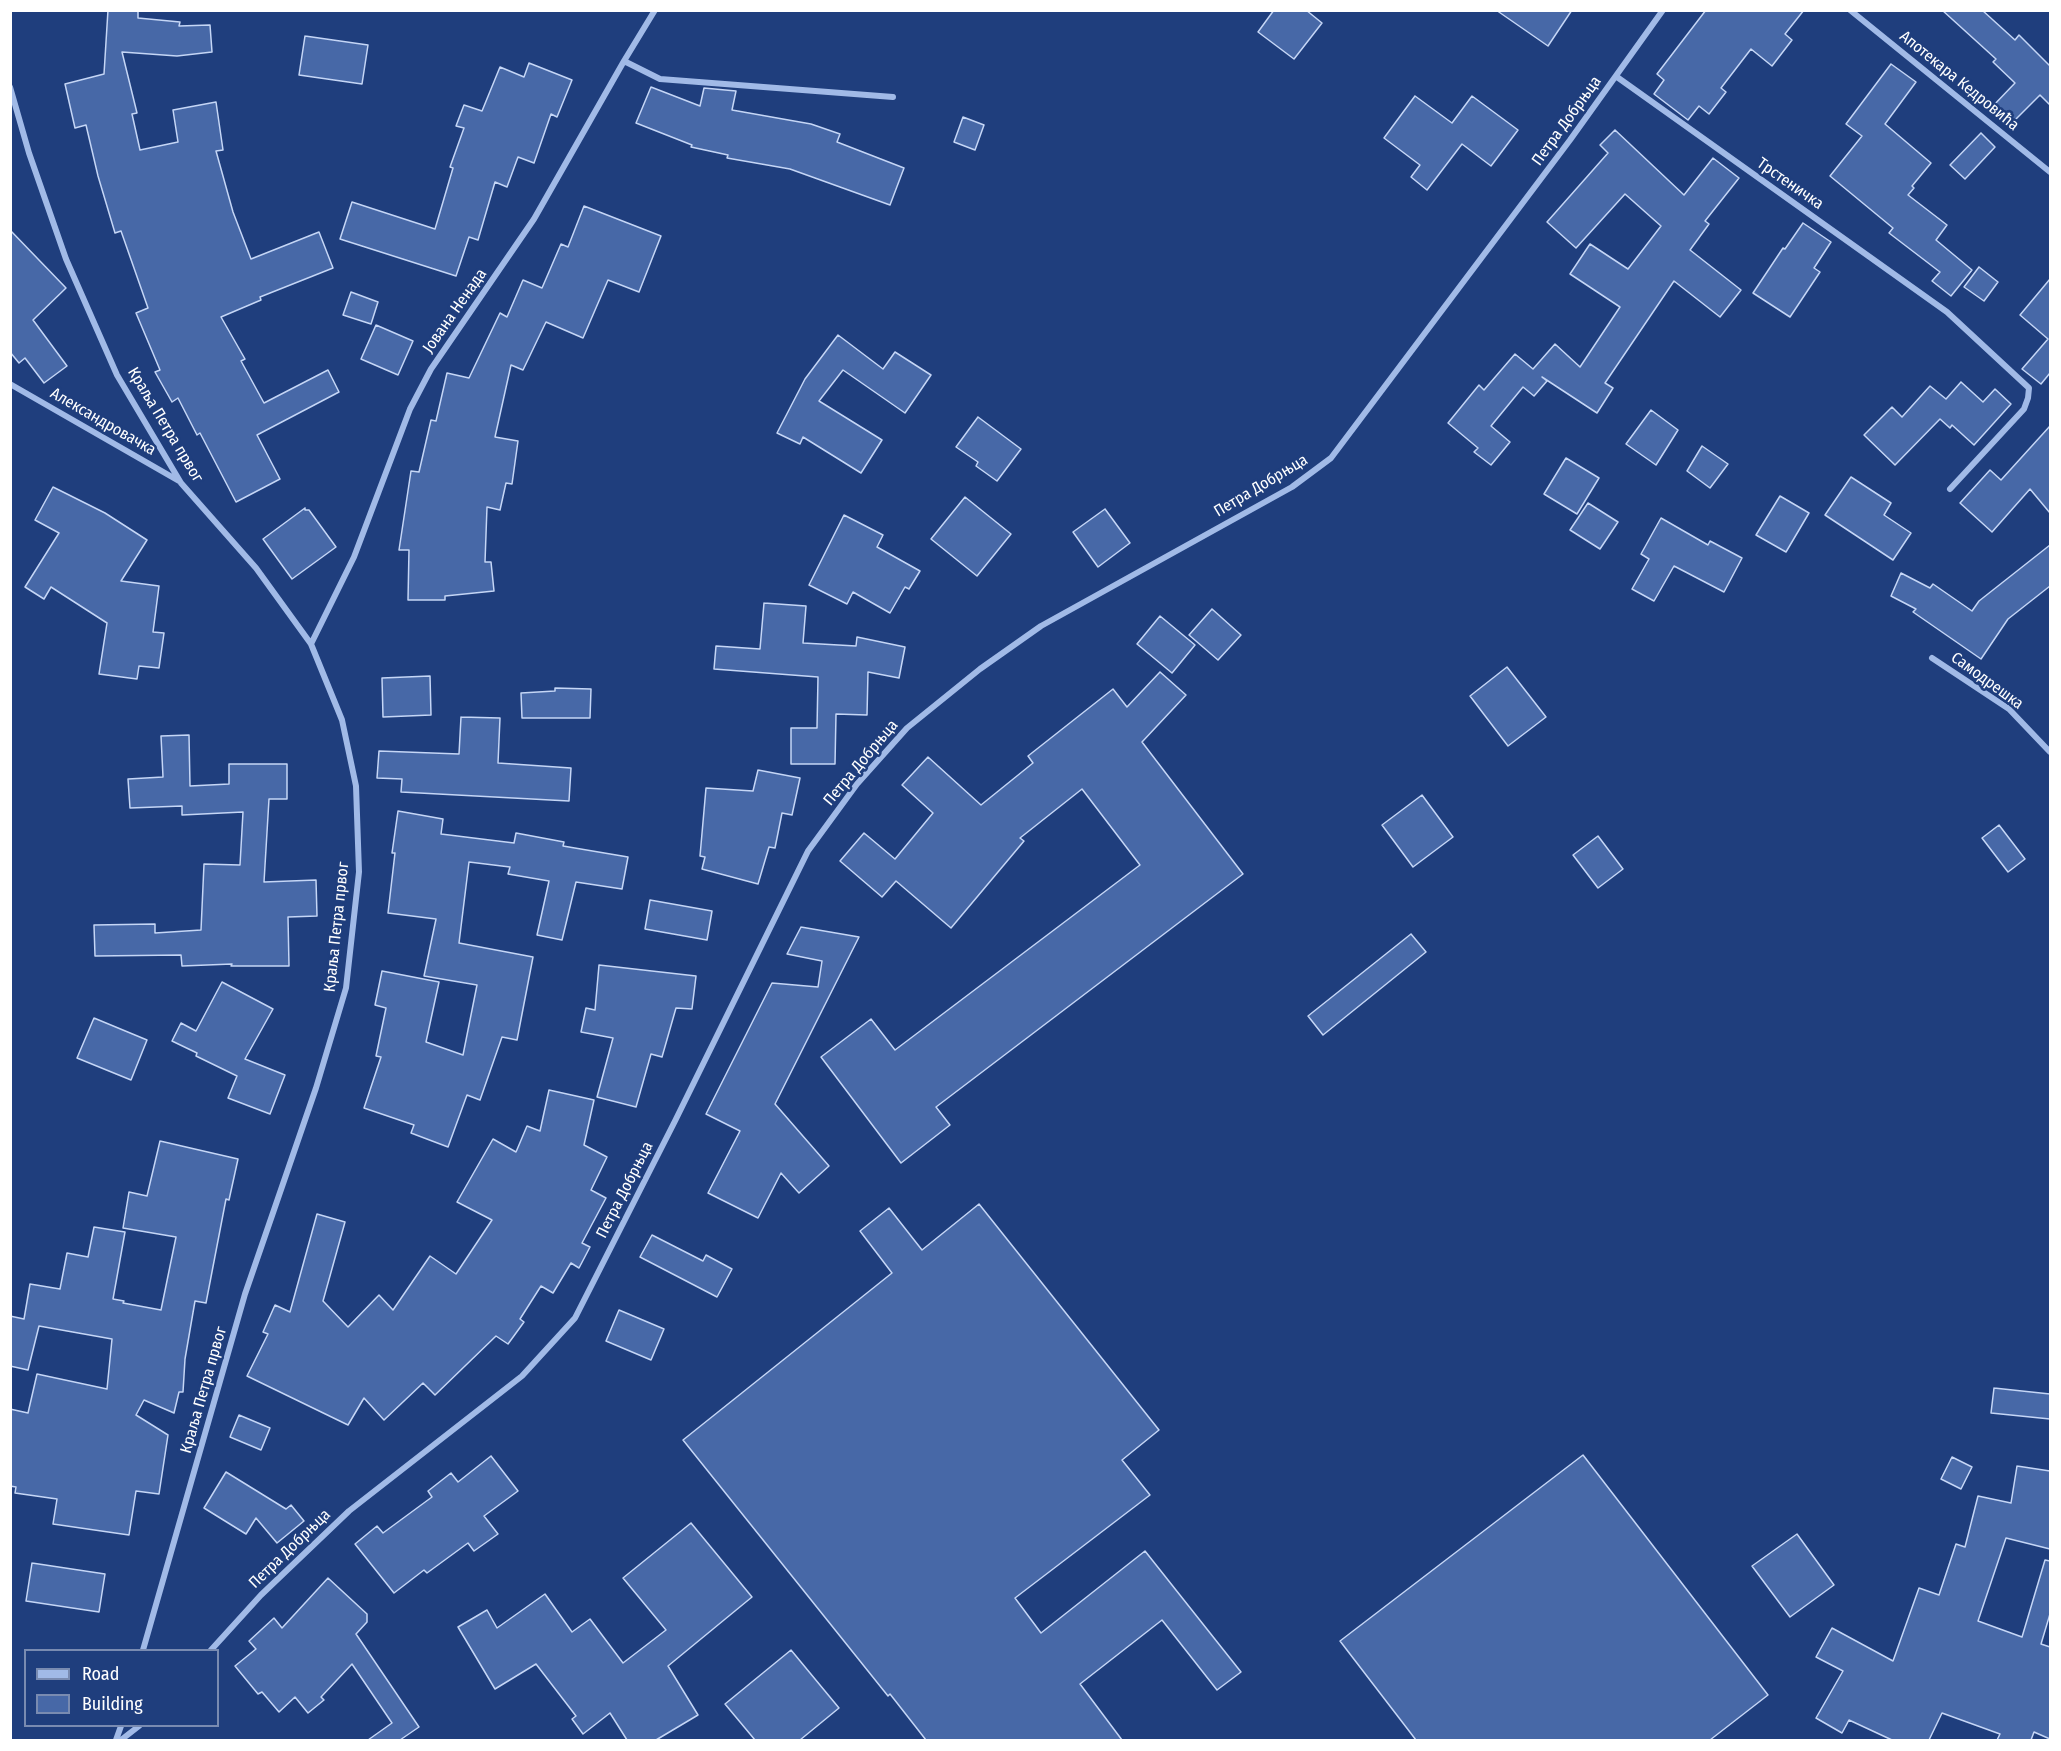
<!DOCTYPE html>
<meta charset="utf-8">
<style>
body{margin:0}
#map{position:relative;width:2061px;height:1751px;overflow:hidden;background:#1f3e7d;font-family:"Fira Sans Condensed",sans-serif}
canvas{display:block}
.frame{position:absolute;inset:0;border:12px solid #fff;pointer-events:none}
.legend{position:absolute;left:24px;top:1649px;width:195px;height:78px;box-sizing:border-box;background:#1f3e7d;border:2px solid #798bb1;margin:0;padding:8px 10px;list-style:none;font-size:18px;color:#fff}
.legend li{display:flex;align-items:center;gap:12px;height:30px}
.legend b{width:30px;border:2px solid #798bb1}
</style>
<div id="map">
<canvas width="2061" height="1751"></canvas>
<div class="frame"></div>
<ul class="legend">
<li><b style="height:8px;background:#a1bae7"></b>Road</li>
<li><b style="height:16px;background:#4768a7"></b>Building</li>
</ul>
</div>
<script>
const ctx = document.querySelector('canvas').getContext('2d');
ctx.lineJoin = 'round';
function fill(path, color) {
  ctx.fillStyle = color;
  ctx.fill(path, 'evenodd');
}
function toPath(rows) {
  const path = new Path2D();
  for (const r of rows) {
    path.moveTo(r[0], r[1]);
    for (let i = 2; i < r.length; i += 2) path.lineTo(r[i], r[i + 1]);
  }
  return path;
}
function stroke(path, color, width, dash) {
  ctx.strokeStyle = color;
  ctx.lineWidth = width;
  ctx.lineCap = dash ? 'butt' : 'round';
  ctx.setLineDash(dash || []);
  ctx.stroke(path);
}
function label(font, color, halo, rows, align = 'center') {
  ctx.font = font + ' "Fira Sans Condensed",sans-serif';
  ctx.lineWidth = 5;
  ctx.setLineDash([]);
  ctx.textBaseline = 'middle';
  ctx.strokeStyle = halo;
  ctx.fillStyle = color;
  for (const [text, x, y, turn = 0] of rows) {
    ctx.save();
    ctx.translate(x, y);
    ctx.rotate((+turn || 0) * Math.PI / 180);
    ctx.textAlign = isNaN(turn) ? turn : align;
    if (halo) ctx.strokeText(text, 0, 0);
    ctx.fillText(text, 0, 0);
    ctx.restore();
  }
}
const building = toPath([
 [108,10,138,10,138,18,180,22,179,26,210,25,212,52,177,56,122,52,137,113,132,114,140,150,178,142,173,110,216,102,223,150,216,151,233,212,251,259,319,232,333,268,260,297,261,300,221,317,245,359,241,361,264,403,328,370,339,392,257,435,280,479,236,502,200,433,197,435,178,398,172,402,155,372,160,370,136,313,148,308,121,231,115,233,98,176,86,125,75,128,65,84,104,74,108,10],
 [1274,10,1306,10,1322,23,1294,59,1258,32,1274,10],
 [1496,10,1572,10,1548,46,1496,10],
 [1706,10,1804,10,1785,34,1792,40,1772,66,1751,49,1721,88,1726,92,1709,114,1699,106,1688,120,1654,94,1664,80,1657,74,1706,10],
 [1942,10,1982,10,2015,40,2019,35,2050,66,2050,105,2040,95,2010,125,1992,107,2015,83,1993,62,1996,59,1942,10],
 [305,36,368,45,362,84,299,75,305,36],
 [529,63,572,80,557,117,551,114,534,163,518,157,507,187,495,182,478,240,469,237,456,276,340,239,352,202,435,229,453,168,450,167,464,128,456,126,464,105,482,111,500,67,524,77,529,63],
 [1891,64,1916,82,1885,124,1931,163,1912,186,1914,188,1908,195,1947,225,1936,240,1972,270,1951,296,1932,281,1940,272,1889,233,1893,228,1830,176,1862,136,1846,124,1891,64],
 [651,87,700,106,704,88,736,91,732,110,811,124,840,134,837,142,904,168,890,205,790,169,727,158,728,155,691,147,692,145,636,123,651,87],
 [1415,96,1452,123,1472,96,1518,130,1491,166,1462,144,1427,190,1411,177,1420,165,1384,138,1415,96],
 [963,117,984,125,975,150,954,142,963,117],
 [1615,130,1684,195,1713,158,1739,178,1705,221,1709,224,1690,250,1741,290,1720,317,1674,281,1605,383,1613,388,1597,413,1542,377,1547,381,1534,396,1523,387,1491,426,1510,442,1491,465,1474,452,1478,448,1448,423,1479,385,1484,390,1515,354,1533,369,1555,344,1580,367,1620,307,1570,274,1590,244,1628,269,1661,226,1625,194,1576,248,1547,222,1608,153,1600,145,1615,130],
 [1981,133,1995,147,1965,179,1950,165,1981,133],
 [584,206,661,236,639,292,608,280,583,338,546,322,523,370,511,365,495,437,518,441,512,484,506,483,500,510,487,507,485,562,491,562,494,591,445,596,445,600,408,600,409,550,399,550,411,471,419,472,431,420,436,421,447,373,469,378,500,313,507,317,523,280,542,288,561,244,568,247,584,206],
 [1803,223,1831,242,1814,268,1820,272,1790,317,1753,293,1783,248,1785,249,1803,223],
 [10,230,66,288,33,320,67,366,44,383,25,358,19,363,10,352,10,230],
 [1979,267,1998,282,1984,301,1964,287,1979,267],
 [2050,279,2050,373,2041,384,2022,369,2048,339,2020,315,2050,279],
 [351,292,378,302,371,324,343,315,351,292],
 [376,325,413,341,398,375,361,359,376,325],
 [838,335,883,369,895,352,931,375,905,413,843,370,819,401,882,440,861,473,803,437,800,444,777,433,805,379,838,335],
 [1961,382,1983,402,1995,389,2011,404,1974,445,1952,425,1950,428,1940,419,1895,465,1864,435,1892,407,1902,417,1930,386,1946,399,1961,382],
 [1651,410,1678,430,1656,465,1626,444,1651,410],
 [978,417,1021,449,997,481,976,466,978,462,956,447,978,417],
 [2050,426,2050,513,2030,489,1992,532,1960,503,1990,470,2001,480,2050,426],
 [1702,446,1728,464,1710,488,1687,471,1702,446],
 [1566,458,1599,478,1577,514,1544,494,1566,458],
 [1851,477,1891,503,1884,515,1911,533,1893,560,1825,515,1851,477],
 [53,487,105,513,147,540,121,581,159,586,153,632,164,633,159,668,139,666,137,679,99,674,107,623,51,587,44,599,25,587,59,533,35,520,53,487],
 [1780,496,1809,513,1786,552,1756,535,1780,496],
 [965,497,1011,534,977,576,931,539,965,497],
 [1588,503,1618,522,1600,549,1570,530,1588,503],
 [305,508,305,510,309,510,336,547,292,579,263,539,305,508],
 [1105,509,1130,543,1098,567,1073,532,1105,509],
 [844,515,883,535,877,547,920,571,909,589,905,587,890,613,853,592,847,604,809,585,844,515],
 [1661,518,1708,545,1710,541,1742,558,1724,592,1674,566,1654,601,1632,589,1649,559,1641,554,1661,518],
 [2050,545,2050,586,2008,619,1981,659,1913,612,1916,609,1891,596,1901,573,1930,588,1933,584,1972,611,1979,601,2050,545],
 [764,603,806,606,803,643,856,646,857,637,905,647,899,678,868,672,867,715,836,714,835,764,791,764,791,728,817,728,818,677,714,669,716,646,760,649,764,603],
 [1212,609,1241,635,1218,660,1189,635,1212,609],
 [1160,616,1195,645,1172,673,1137,644,1160,616],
 [1507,667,1546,717,1508,746,1470,696,1507,667],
 [1160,672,1186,695,1142,742,1243,874,936,1107,950,1125,901,1163,821,1057,871,1019,895,1050,1140,865,1082,789,1020,838,1024,841,951,928,896,881,882,897,840,861,864,833,895,859,933,813,902,785,928,757,981,805,1033,763,1028,756,1113,689,1127,707,1160,672],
 [430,676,431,715,383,717,382,678,430,676],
 [555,688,591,689,590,718,522,718,521,693,555,691,555,688],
 [461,717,500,718,498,763,571,768,569,801,401,792,402,779,377,778,379,751,459,754,461,717],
 [189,735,190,786,229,784,229,764,287,764,287,799,269,799,264,882,316,880,317,916,288,917,289,966,231,966,232,964,182,966,181,955,95,956,94,925,155,924,155,933,201,930,204,864,240,865,243,812,182,815,182,806,130,808,128,779,163,777,161,736,189,735],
 [758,770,800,778,792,815,782,813,775,848,769,847,758,884,702,869,705,857,700,856,706,788,753,791,758,770],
 [1422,795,1453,837,1413,867,1382,825,1422,795],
 [398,811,443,819,441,834,514,843,516,833,564,842,563,846,628,857,622,889,576,882,562,940,537,935,549,881,508,874,510,867,469,862,459,943,533,957,517,1040,502,1037,480,1100,467,1095,448,1147,411,1133,414,1125,364,1108,381,1057,376,1056,386,1008,375,1005,382,971,439,982,426,1042,463,1055,477,985,424,976,436,919,388,913,395,853,392,853,398,811],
 [1999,825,2025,859,2008,872,1982,838,1999,825],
 [1598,836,1623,869,1598,888,1573,855,1598,836],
 [650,900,712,911,707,940,645,929,650,900],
 [801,927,859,937,775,1104,829,1166,799,1193,781,1173,758,1218,708,1193,740,1131,706,1114,772,983,818,987,822,961,787,954,801,927],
 [1411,934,1426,952,1323,1035,1308,1016,1411,934],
 [599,965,696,976,692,1009,676,1008,662,1057,651,1054,636,1107,597,1097,613,1038,581,1032,586,1008,595,1010,599,965],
 [222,982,273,1009,245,1059,285,1075,270,1114,228,1098,237,1076,196,1056,197,1053,172,1041,181,1023,196,1031,222,982],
 [94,1018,147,1040,131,1080,77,1058,94,1018],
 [549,1090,594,1100,584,1145,607,1157,591,1190,606,1198,582,1243,590,1247,579,1268,571,1263,553,1293,541,1286,520,1319,524,1322,508,1344,496,1336,435,1395,423,1383,384,1420,364,1398,348,1425,247,1376,268,1334,263,1332,275,1305,290,1312,317,1214,345,1222,323,1301,348,1327,379,1295,393,1310,430,1256,456,1274,492,1220,457,1202,493,1139,516,1152,527,1126,540,1131,549,1090],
 [160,1141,238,1159,229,1200,226,1199,206,1303,195,1301,185,1359,183,1392,179,1392,174,1413,144,1400,136,1415,168,1435,159,1494,136,1491,129,1535,53,1524,57,1499,15,1493,16,1487,10,1486,10,1409,28,1413,37,1374,107,1389,112,1339,39,1326,28,1370,10,1366,10,1316,24,1319,30,1284,60,1289,67,1253,88,1257,94,1227,125,1232,113,1299,124,1301,123,1303,161,1310,176,1237,123,1228,129,1192,147,1196,160,1141],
 [979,1204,1159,1430,1122,1460,1150,1495,1015,1598,1041,1633,1145,1551,1241,1672,1217,1690,1162,1620,1080,1684,1122,1740,926,1740,890,1694,888,1696,683,1440,892,1273,860,1231,889,1208,922,1250,979,1204],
 [652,1235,703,1261,706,1255,732,1269,717,1297,640,1257,652,1235],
 [619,1310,664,1329,651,1360,606,1341,619,1310],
 [1994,1388,2050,1394,2050,1419,1991,1413,1994,1388],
 [239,1415,270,1428,261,1450,230,1437,239,1415],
 [1583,1455,1768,1695,1710,1740,1416,1740,1340,1641,1583,1455],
 [491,1456,518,1491,484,1516,498,1534,474,1551,468,1543,427,1573,424,1570,394,1593,355,1544,377,1526,383,1533,432,1497,428,1491,451,1473,458,1482,491,1456],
 [1952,1457,1972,1467,1961,1489,1941,1479,1952,1457],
 [2017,1466,2050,1471,2050,1549,2006,1538,1978,1621,2022,1637,2045,1560,2050,1561,2050,1614,2041,1644,2050,1647,2050,1739,2034,1732,2031,1740,1997,1740,2000,1734,1942,1713,1929,1740,1892,1740,1849,1720,1842,1733,1816,1718,1843,1671,1816,1657,1832,1628,1893,1661,1919,1588,1939,1595,1956,1544,1965,1547,1978,1496,2011,1503,2017,1466],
 [226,1472,286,1509,291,1505,304,1521,277,1543,256,1518,246,1534,204,1508,226,1472],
 [691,1523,752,1597,668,1666,698,1715,656,1740,627,1740,610,1713,583,1734,572,1719,576,1716,536,1664,495,1689,458,1627,487,1610,497,1628,545,1594,572,1632,590,1619,623,1663,666,1630,623,1578,691,1523],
 [1797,1534,1834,1585,1790,1617,1752,1566,1797,1534],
 [32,1563,105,1574,99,1612,26,1601,32,1563],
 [328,1578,367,1614,367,1622,356,1634,419,1727,400,1740,368,1740,392,1723,352,1664,321,1697,324,1700,308,1713,295,1697,279,1712,262,1692,258,1694,235,1666,256,1649,249,1641,274,1618,282,1628,328,1578],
 [791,1650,839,1708,800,1740,755,1740,725,1704,791,1650]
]);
fill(building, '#4768a7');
stroke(building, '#c5d6f6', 1.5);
stroke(toPath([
 [1850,10,2050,172],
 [624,61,660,79,893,97],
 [1617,77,1947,312,2029,388,2028,398,2024,409,1950,489],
 [10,87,29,153,66,259,117,375,181,483,256,568,311,644,342,720,356,786,359,872,346,988,316,1088,245,1294,143,1650],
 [10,384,179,481],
 [311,644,354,557,410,409,431,369,534,219,624,61,655,10],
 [1932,658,2009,709,2050,752],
 [211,1650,261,1595,349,1511,522,1376,575,1318,675,1121,808,851,857,784,907,728,980,669,1041,626,1292,487,1331,458,1570,140,1663,10],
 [116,1740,121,1726],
 [121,1740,139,1726]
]), '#a1bae7', 6);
label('16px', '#fff', '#1f3e7d', [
 ["Апотекара Кедровића",1959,81,39],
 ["Петра Добрњца",1567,121,-54],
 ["Трстеничка",1790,184,35],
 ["Јована Ненада",455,311,-55],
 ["Александровачка",103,422,30],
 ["Краља Петра првог",165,425,59],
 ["Петра Добрњца",1261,486,-31],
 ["Самодрешка",1987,681,36],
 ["Петра Добрњца",861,763,-50],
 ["Краља Петра првог",337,927,-84],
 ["Петра Добрњца",625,1190,-63],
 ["Краља Петра првог",204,1390,-74],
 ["Петра Добрњца",290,1549,-44]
]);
</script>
